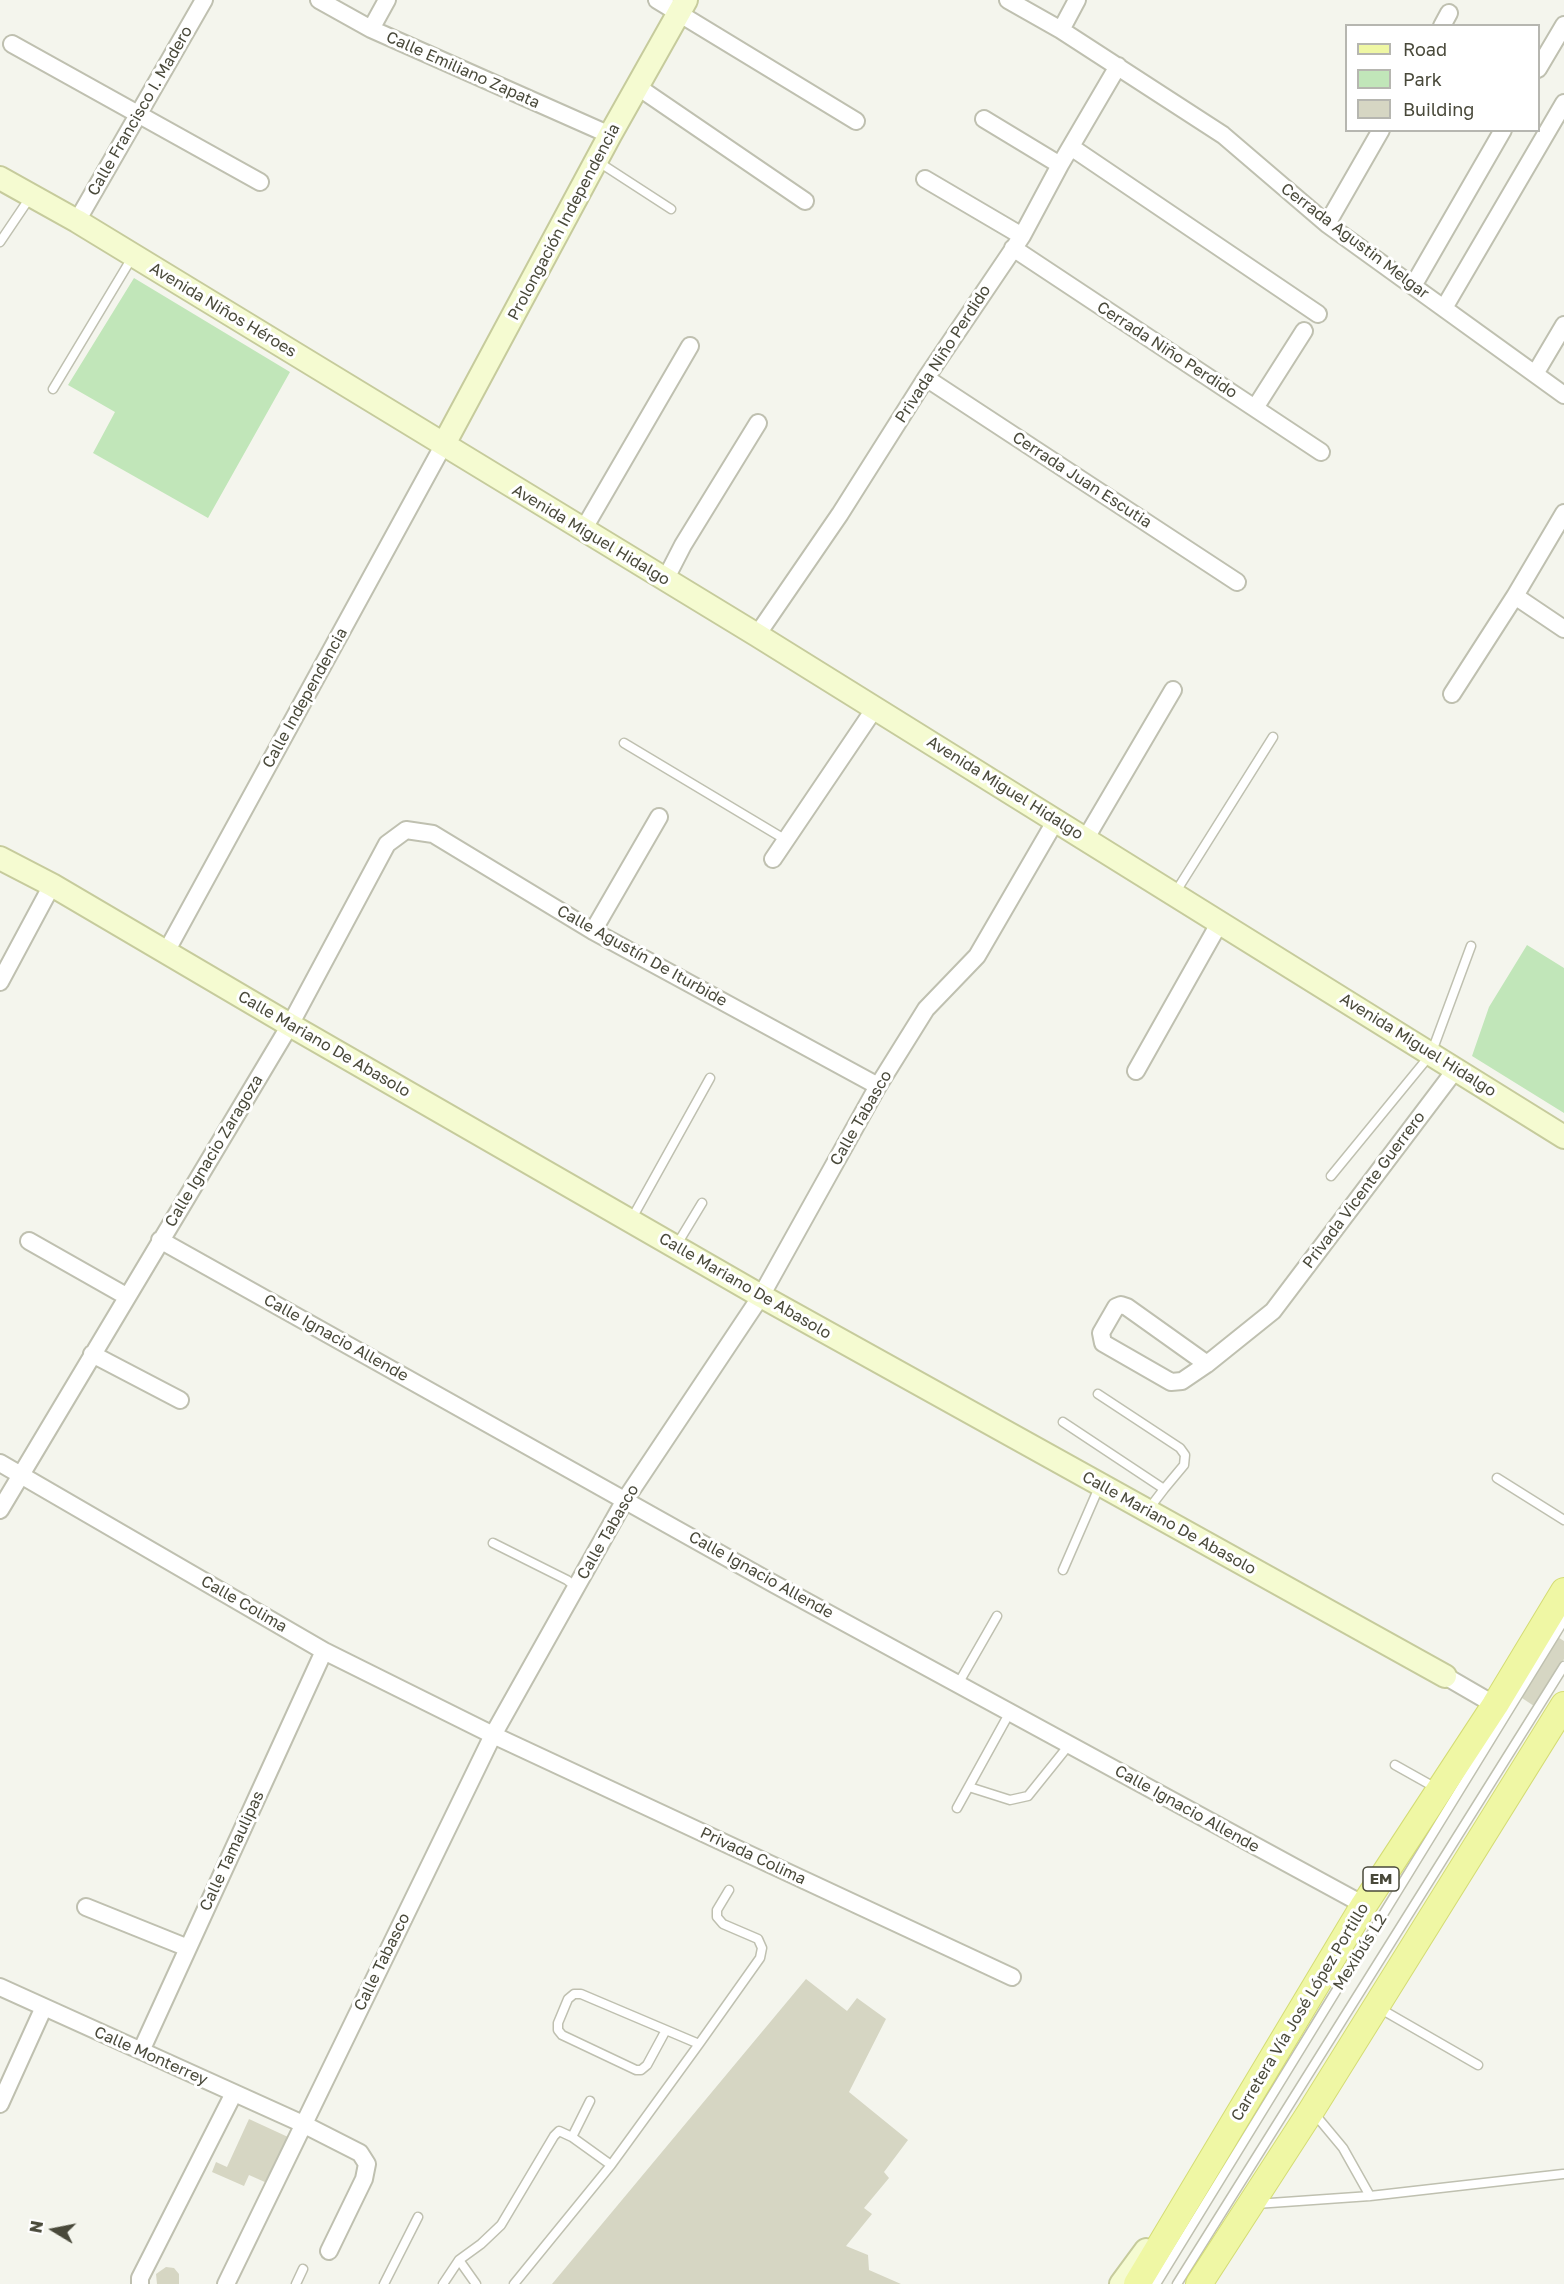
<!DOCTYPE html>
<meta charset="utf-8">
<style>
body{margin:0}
#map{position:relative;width:1564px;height:2284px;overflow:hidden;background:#f4f5ed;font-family:"Golos Text",sans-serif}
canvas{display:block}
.legend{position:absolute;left:1345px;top:24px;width:195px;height:108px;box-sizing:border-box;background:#fff;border:2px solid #b6b6b0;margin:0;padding:8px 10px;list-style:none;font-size:18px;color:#49493a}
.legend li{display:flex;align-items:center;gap:12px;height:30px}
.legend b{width:30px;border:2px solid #b6b6b0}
.north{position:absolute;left:24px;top:2200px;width:60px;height:60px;-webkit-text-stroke:4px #fff;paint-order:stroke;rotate:280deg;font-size:16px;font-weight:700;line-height:24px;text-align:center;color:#49493a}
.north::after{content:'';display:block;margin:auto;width:21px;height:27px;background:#49493a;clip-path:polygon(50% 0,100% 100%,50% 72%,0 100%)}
</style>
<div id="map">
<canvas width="1564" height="2284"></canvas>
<ul class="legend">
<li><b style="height:8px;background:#eff7a4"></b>Road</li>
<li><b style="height:16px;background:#c1e6b9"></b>Park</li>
<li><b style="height:16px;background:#d6d6c3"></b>Building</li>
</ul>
<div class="north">N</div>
</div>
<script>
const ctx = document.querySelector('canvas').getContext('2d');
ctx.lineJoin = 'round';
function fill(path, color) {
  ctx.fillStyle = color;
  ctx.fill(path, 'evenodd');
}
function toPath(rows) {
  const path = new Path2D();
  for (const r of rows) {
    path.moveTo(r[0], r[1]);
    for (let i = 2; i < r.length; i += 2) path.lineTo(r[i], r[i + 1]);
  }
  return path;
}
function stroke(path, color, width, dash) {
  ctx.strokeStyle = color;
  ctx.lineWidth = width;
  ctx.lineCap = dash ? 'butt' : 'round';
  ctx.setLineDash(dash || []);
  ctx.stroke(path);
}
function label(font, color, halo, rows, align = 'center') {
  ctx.font = font + ' "Golos Text",sans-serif';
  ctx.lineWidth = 6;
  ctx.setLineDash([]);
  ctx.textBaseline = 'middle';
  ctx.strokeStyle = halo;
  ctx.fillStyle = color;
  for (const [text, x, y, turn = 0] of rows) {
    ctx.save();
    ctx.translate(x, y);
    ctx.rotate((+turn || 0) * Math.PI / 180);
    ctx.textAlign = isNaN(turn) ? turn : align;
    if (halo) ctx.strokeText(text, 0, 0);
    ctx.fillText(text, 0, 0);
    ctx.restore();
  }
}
fill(toPath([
 [134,278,290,372,208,518,93,453,115,412,68,385],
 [1527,945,1564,968,1564,1113,1472,1056,1489,1007]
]), '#c1e6b9');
fill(toPath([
 [1556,1636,1564,1641,1564,1659,1534,1706,1519,1696],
 [806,1979,847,2011,857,1998,886,2019,849,2092,908,2140,884,2172,889,2178,864,2208,872,2214,846,2246,868,2255,869,2270,901,2284,552,2284],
 [249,2119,288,2137,267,2183,249,2175,244,2186,212,2172,216,2162,227,2167],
 [166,2267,174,2268,179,2274,179,2284,157,2284,156,2274]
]), '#d6d6c3');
const lane = toPath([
 [597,161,671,209],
 [0,242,31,196],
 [53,389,133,256],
 [624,743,786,840],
 [1175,893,1273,737],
 [1331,1176,1431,1054,1471,946],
 [631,1220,710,1078],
 [676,1246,702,1203],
 [1098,1394,1180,1448,1185,1455,1184,1465,1164,1489],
 [1063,1422,1164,1489,1148,1510],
 [1497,1478,1564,1520],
 [493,1543,567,1580,576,1587],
 [1063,1570,1100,1485],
 [958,1684,997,1616],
 [1395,1765,1436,1788],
 [969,1787,1010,1800,1028,1796,1069,1745],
 [957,1808,1010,1712],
 [1379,2008,1478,2065],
 [666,2030,647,2065,641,2070,636,2070,562,2035,558,2030,558,2023,568,1999,574,1994,581,1994,699,2044],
 [1313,2112,1343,2148,1370,2196],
 [572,2137,590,2101],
 [1256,2204,1370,2196,1563,2174],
 [459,2260,476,2284],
 [296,2284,303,2269],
 [384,2284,418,2217],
 [443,2284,459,2260,481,2244,501,2225,554,2136,559,2131,572,2137,611,2165,699,2044,760,1958,762,1948,758,1939,723,1924,717,1917,717,1910,729,1890],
 [514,2284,611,2165],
 [1156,2284,1564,1620],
 [1177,2284,1564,1666]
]);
const street = toPath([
 [319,0,371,29,610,135],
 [657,0,856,121],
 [1008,0,1061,30,1223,135,1327,224,1564,395],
 [1442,26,1449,13],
 [371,29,387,0],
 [1061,30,1077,0],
 [12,44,260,182],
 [1538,69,1564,25],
 [638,87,805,201],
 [984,119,1060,165],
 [1071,147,1318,314],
 [925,179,1022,236],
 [77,221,204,0],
 [1327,224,1381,130],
 [1013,248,1321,452],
 [1413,286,1503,130],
 [1444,308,1564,103],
 [1535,374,1564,325],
 [926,378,1237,582],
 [1255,408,1304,331],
 [583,530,690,346],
 [665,580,683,545,758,423],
 [1515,596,1564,629],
 [757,635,840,514,926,378,1022,236,1060,165,1118,66],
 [1452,694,1515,596,1564,513],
 [1086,838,1173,690],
 [773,859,875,708],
 [593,931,659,817],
 [166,952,444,444],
 [0,982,52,885],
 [1136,1071,1220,922],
 [160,1240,774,1584,1364,1905],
 [29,1241,126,1296],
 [92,1354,180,1400],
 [1207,1364,1127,1307,1121,1305,1116,1307,1101,1333,1103,1343,1171,1382,1182,1381,1207,1364,1273,1311,1456,1069],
 [0,1463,324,1651,493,1735,1012,1977],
 [0,1510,290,1025,387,844,406,830,433,834,593,931,878,1086],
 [1445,1676,1495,1705],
 [86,1907,188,1948],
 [0,1987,303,2124,360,2153,367,2164,364,2179,329,2251],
 [141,2051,324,1651],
 [0,2104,44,2007],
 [140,2284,140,2278,234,2093],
 [226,2284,493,1735,625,1500,761,1296,878,1086,926,1009,977,956,1056,820]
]);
const secondary = toPath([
 [0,178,77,221,757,635,1564,1137],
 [444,444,610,135,686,0],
 [0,858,52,885,290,1025,761,1296,1445,1676],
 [1121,2284,1146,2250]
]);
const primary = toPath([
 [1137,2284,1364,1905,1495,1705,1564,1591],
 [1199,2284,1311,2111,1564,1705]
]);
stroke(lane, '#bfc0b0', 11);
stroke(street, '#bfc0b0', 20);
stroke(secondary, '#c6cb9c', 26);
stroke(primary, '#d4dc74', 28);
stroke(lane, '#fff', 8);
stroke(street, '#fff', 16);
stroke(secondary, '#f5fbd1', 22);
stroke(primary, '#eff7a4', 26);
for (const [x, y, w] of [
 [1381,1879,36]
]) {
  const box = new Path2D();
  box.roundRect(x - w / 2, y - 12, w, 24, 4.5);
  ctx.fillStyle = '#fff';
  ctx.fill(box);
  stroke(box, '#49493a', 1.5);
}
label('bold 15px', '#49493a', null, [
 ["EM",1381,1879]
]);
label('16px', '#49493a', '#fff', [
 ["Calle Emiliano Zapata",463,70,24],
 ["Calle Francisco I. Madero",140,111,-60],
 ["Prolongación Independencia",564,222,-62],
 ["Cerrada Agustin Melgar",1355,241,37],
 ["Avenida Niños Héroes",223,310,31],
 ["Cerrada Niño Perdido",1167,350,33],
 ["Privada Niño Perdido",943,354,-57],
 ["Cerrada Juan Escutia",1082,480,33],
 ["Avenida Miguel Hidalgo",591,535,31],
 ["Calle Independencia",305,698,-61],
 ["Avenida Miguel Hidalgo",1005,788,32],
 ["Calle Agustín De Iturbide",642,956,29],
 ["Calle Mariano De Abasolo",324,1044,30],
 ["Avenida Miguel Hidalgo",1418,1045,32],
 ["Calle Tabasco",861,1118,-60],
 ["Calle Ignacio Zaragoza",214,1151,-59],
 ["Privada Vicente Guerrero",1364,1190,-53],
 ["Calle Mariano De Abasolo",745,1286,30],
 ["Calle Ignacio Allende",336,1338,29],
 ["Calle Mariano De Abasolo",1169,1523,29],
 ["Calle Tabasco",608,1532,-60],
 ["Calle Ignacio Allende",761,1575,29],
 ["Calle Colima",244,1604,30],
 ["Calle Ignacio Allende",1187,1809,29],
 ["Calle Tamaulipas",232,1851,-65],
 ["Privada Colima",753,1856,25],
 ["Mexibús L2",1360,1952,-58],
 ["Calle Tabasco",382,1962,-64],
 ["Carretera Vía José López Portillo",1300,2012,-59],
 ["Calle Monterrey",151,2056,24]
]);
</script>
